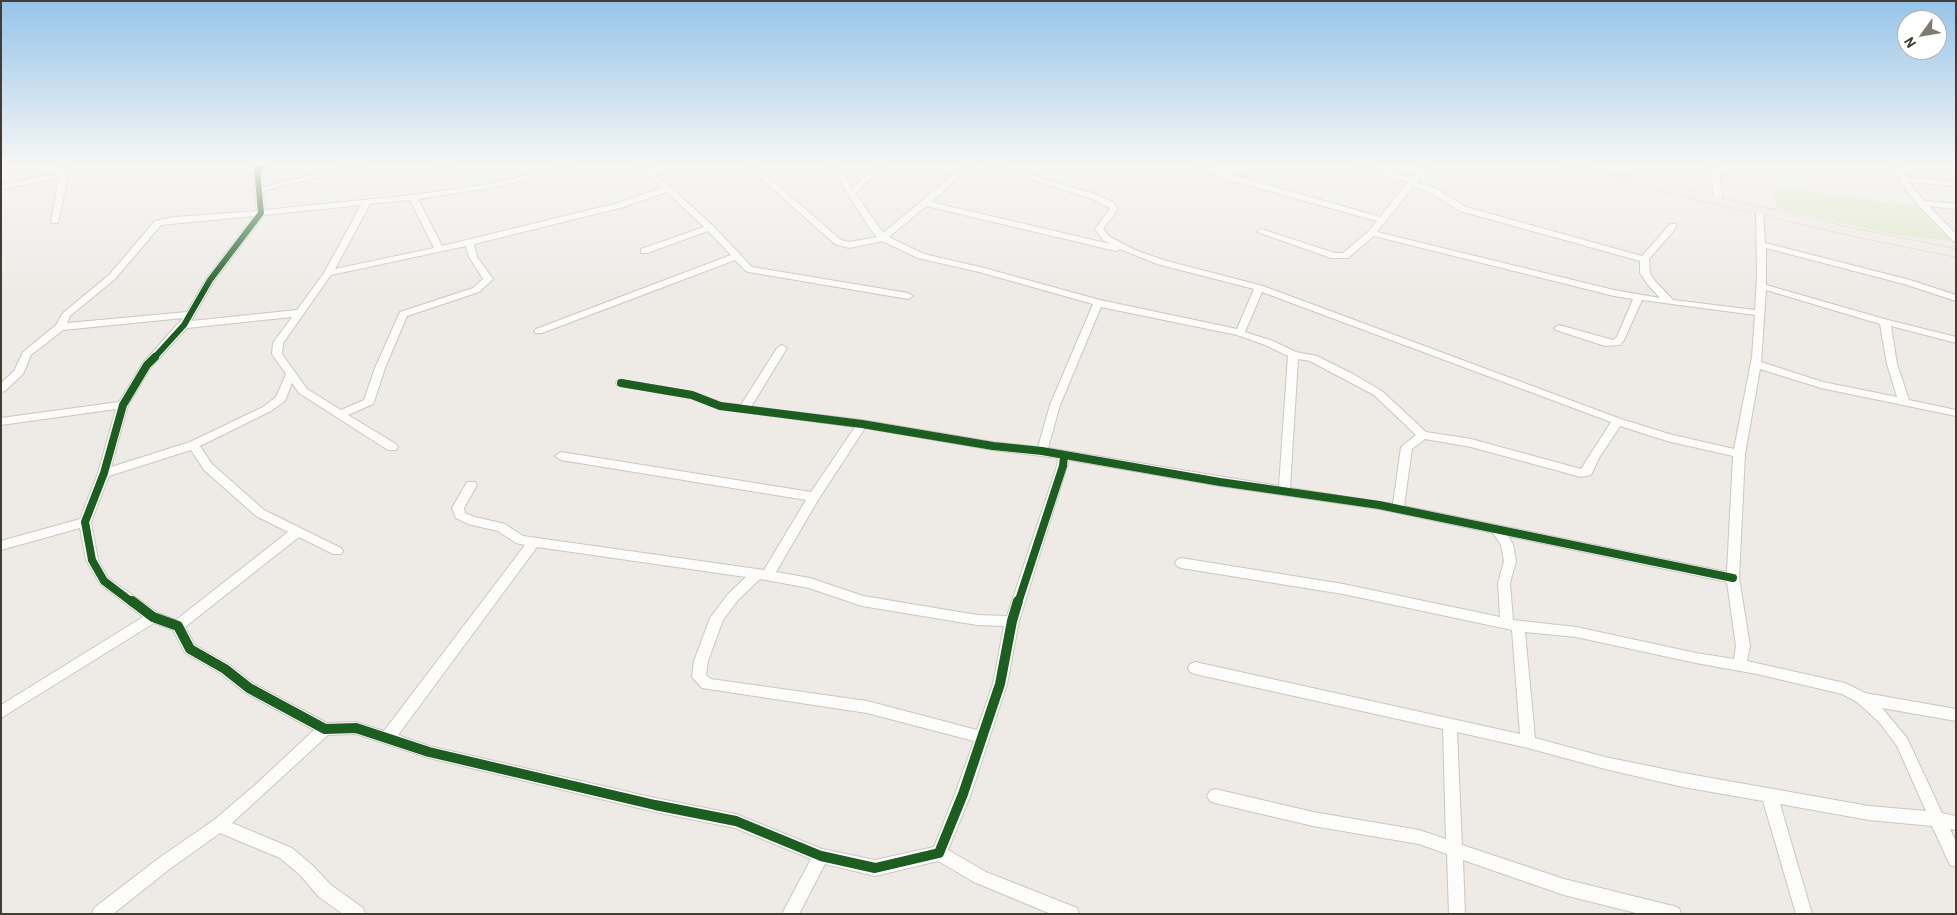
<!DOCTYPE html>
<style>
body{margin:0}
#map{position:relative;width:1957px;height:915px;overflow:hidden;background:#eeebe7;font-family:Barlow,sans-serif}
canvas{display:block}
.frame{position:absolute;inset:0;border:2px solid #433c34;pointer-events:none}
.north{position:absolute;left:1897px;top:10px;width:50px;height:50px;box-sizing:border-box;background:#fff;border:1px solid #b4b1ae;border-radius:50%;rotate:238deg;font-size:14px;font-weight:700;line-height:20px;text-align:center;color:#433c34}
.north::after{content:'';display:block;margin:auto;width:18px;height:22px;background:#7f7973;clip-path:polygon(50% 0,100% 100%,50% 72%,0 100%)}
</style>
<div id="map">
<canvas width="1957" height="915"></canvas>
<div class="frame"></div>
<div class="north">N</div>
</div>
<script>
const ctx = document.querySelector('canvas').getContext('2d');
ctx.lineJoin = 'round';
function fill(path, color) {
  ctx.fillStyle = color;
  ctx.fill(path, 'evenodd');
}
function toPath(rows) {
  const path = new Path2D();
  for (const r of rows) {
    path.moveTo(r[0], r[1]);
    for (let i = 2; i < r.length; i += 2) path.lineTo(r[i], r[i + 1]);
  }
  return path;
}
function stroke(path, color, width, dash) {
  ctx.strokeStyle = color;
  ctx.lineWidth = width;
  ctx.lineCap = dash ? 'butt' : 'round';
  ctx.setLineDash(dash || []);
  ctx.stroke(path);
}
fill(toPath([
 [1772,186,1916,206,1951,241,1896,235,1777,209]
]), '#dee7c8');
const street = toPath([
 [59,166,67,166,68,175,58,223,52,223,51,221,59,178,1,189,1,185,60,173,59,166],
 [256,166,266,166,261,169,263,187,350,166,362,166,263,191,265,210,413,195,496,183,564,166,576,166,496,187,418,199,442,246,618,203,662,188,639,166,647,166,713,226,752,267,908,293,913,296,908,299,749,272,746,271,735,260,542,333,536,333,534,331,536,329,731,255,708,231,647,253,641,253,641,249,704,227,667,192,624,207,474,244,477,257,493,279,491,281,479,292,407,316,385,368,374,402,373,404,348,415,396,444,398,447,396,450,388,450,299,393,292,383,285,401,271,411,200,446,212,464,264,510,341,548,343,551,341,554,333,554,299,537,185,627,195,645,230,665,254,684,327,723,356,722,384,731,525,545,516,543,498,531,468,524,456,518,452,508,467,482,475,482,477,485,464,508,465,513,475,517,505,524,523,536,764,570,806,500,561,460,555,456,561,452,811,492,855,427,720,409,690,398,617,385,616,383,617,381,621,380,692,392,722,403,741,405,777,348,782,345,787,348,751,407,862,420,993,442,1038,447,1050,405,1093,304,979,272,918,258,882,241,849,248,835,244,747,166,755,166,841,240,849,242,877,237,869,227,830,166,838,166,852,188,877,166,885,166,855,193,883,233,964,166,972,166,931,202,1110,244,1104,241,1095,229,1110,209,1108,207,1092,199,990,166,1001,166,1098,195,1114,203,1118,209,1103,229,1110,237,1135,250,1163,260,1263,286,1621,419,1669,434,1734,449,1752,357,1755,315,1642,300,1624,340,1620,345,1605,346,1556,330,1554,328,1559,325,1613,340,1617,337,1633,299,1614,296,1374,236,1348,258,1331,258,1257,232,1261,229,1335,253,1343,253,1369,231,1377,221,1229,180,1192,166,1203,166,1380,217,1408,182,1356,168,1355,166,1366,166,1411,178,1421,166,1429,166,1416,183,1433,187,1466,207,1642,256,1670,224,1676,224,1676,228,1649,259,1650,273,1655,281,1673,300,1755,310,1757,277,1756,210,1760,207,1763,208,1765,243,1910,280,1956,295,1956,301,1904,284,1766,248,1766,285,1888,320,1956,337,1956,343,1891,326,1897,364,1909,400,1956,410,1956,416,1821,388,1760,369,1745,454,1739,578,1750,646,1747,661,1845,683,1865,693,1956,709,1956,721,1882,708,1907,738,1942,813,1956,816,1956,830,1950,829,1956,842,1956,867,1950,865,1932,826,1869,820,1780,804,1812,914,1796,914,1763,801,1683,787,1605,769,1528,748,1457,732,1462,845,1564,879,1673,906,1679,908,1681,914,1640,914,1564,895,1463,860,1465,914,1449,914,1447,854,1419,844,1313,826,1215,803,1210,801,1207,796,1210,791,1215,789,1313,812,1419,830,1446,839,1443,729,1195,674,1190,672,1188,668,1190,664,1195,662,1520,734,1512,630,1343,594,1181,568,1177,566,1175,563,1177,560,1181,558,1343,584,1500,617,1498,583,1504,561,1501,545,1493,533,1379,509,1220,486,1069,460,1019,621,1007,684,971,794,948,850,986,872,1077,908,1079,914,1051,914,974,882,938,861,875,876,825,864,799,914,782,914,811,859,735,828,655,812,429,758,356,734,328,735,232,823,292,848,312,865,331,885,363,908,365,914,343,914,319,897,300,875,280,858,220,833,171,868,113,914,92,914,94,908,159,858,214,820,255,785,314,730,244,692,220,673,185,653,173,630,154,623,1,718,1,705,143,617,100,584,86,560,80,528,1,550,1,541,80,519,98,473,116,409,1,425,1,418,119,402,143,363,183,318,63,330,31,355,23,374,5,391,1,392,1,383,14,371,23,352,56,325,63,313,109,275,155,221,175,217,257,211,253,168,256,166],
 [1413,187,1427,191,1460,211,1640,261,1640,273,1648,285,1660,298,1614,290,1377,232,1413,187],
 [410,200,434,248,335,269,370,204,410,200],
 [361,205,324,273,297,310,191,321,214,281,264,215,361,205],
 [926,206,1116,251,1120,249,1157,264,1254,289,1237,329,1100,300,984,268,924,254,889,237,926,206],
 [254,216,207,278,187,312,67,323,70,316,115,279,161,225,254,216],
 [466,246,469,257,483,279,473,288,400,312,375,368,364,400,341,410,307,389,282,354,283,343,331,275,466,246],
 [1766,290,1880,324,1887,364,1897,397,1823,382,1761,362,1766,290],
 [1262,292,1611,422,1581,469,1471,439,1426,432,1382,391,1351,373,1317,356,1296,352,1273,341,1245,332,1262,292],
 [1101,307,1237,335,1265,345,1288,356,1279,486,1048,448,1060,405,1101,307],
 [292,317,273,343,272,354,286,374,276,397,263,407,190,442,111,467,128,405,151,367,187,328,292,317],
 [1298,359,1310,361,1374,395,1416,435,1401,447,1393,504,1290,488,1298,359],
 [1620,426,1667,441,1733,456,1727,572,1404,506,1412,449,1425,439,1471,447,1581,477,1591,475,1599,458,1620,426],
 [865,428,993,450,1058,458,1057,466,1007,616,977,615,863,596,810,578,776,572,818,500,865,428],
 [191,450,204,470,256,516,288,532,176,620,158,613,108,578,98,560,91,522,109,476,191,450],
 [1508,536,1727,582,1736,646,1734,659,1696,653,1576,627,1513,620,1510,583,1516,561,1513,544,1508,536],
 [537,547,746,577,728,594,710,618,694,661,692,677,702,688,867,713,974,741,955,794,934,847,875,860,822,849,736,814,655,798,429,746,398,735,537,547],
 [760,579,809,588,862,606,977,625,1004,626,993,684,977,730,867,701,711,679,706,675,708,661,723,620,738,600,760,579],
 [1525,632,1576,637,1696,663,1757,674,1842,694,1857,702,1879,722,1897,746,1926,811,1869,806,1683,773,1605,757,1535,738,1525,632],
 [439,166,453,166,442,170,439,170,439,166],
 [1711,166,1719,166,1722,201,1718,203,1714,201,1711,166],
 [1892,166,1900,166,1906,177,1956,182,1956,186,1909,182,1924,201,1956,204,1956,209,1929,206,1956,234,1956,242,1953,241,1918,205,1904,187,1892,166]
]);
const primary = toPath([
 [1565,166,1585,166,1852,228,1956,249,1956,257,1852,236,1571,170,1565,166]
]);
stroke(street, '#cac7c3', 2);
stroke(primary, '#cfc5b6', 1);
fill(street, '#fcfcfb');
fill(primary, '#f0eae3');
stroke(toPath([
 [154,358,184,325,210,280,261,213,257,168,262,166]
]), '#1b5e20', 6);
stroke(toPath([
 [621,383,692,395,720,406,862,424,993,446,1042,451,1220,482,1379,505,1733,578],
 [133,603,104,581,92,560,85,522,104,473,123,405,147,365,155,357],
 [1018,603,1063,466,1064,456]
]), '#1b5e20', 8);
stroke(toPath([
 [132,601,153,617,178,626,190,649,225,669,249,688,325,729,356,728,429,752,655,805,736,821,821,856,875,868,939,853,963,794,1000,684,1012,621,1018,601]
]), '#1b5e20', 10);
const sky = ctx.createLinearGradient(0, 0, 0, 294);
sky.addColorStop(0, '#95c4e9');
sky.addColorStop(0.56, '#f7f6f4');
sky.addColorStop(1, '#f7f6f400');
ctx.fillStyle = sky;
ctx.fillRect(0, 0, 1957, 294);
</script>
